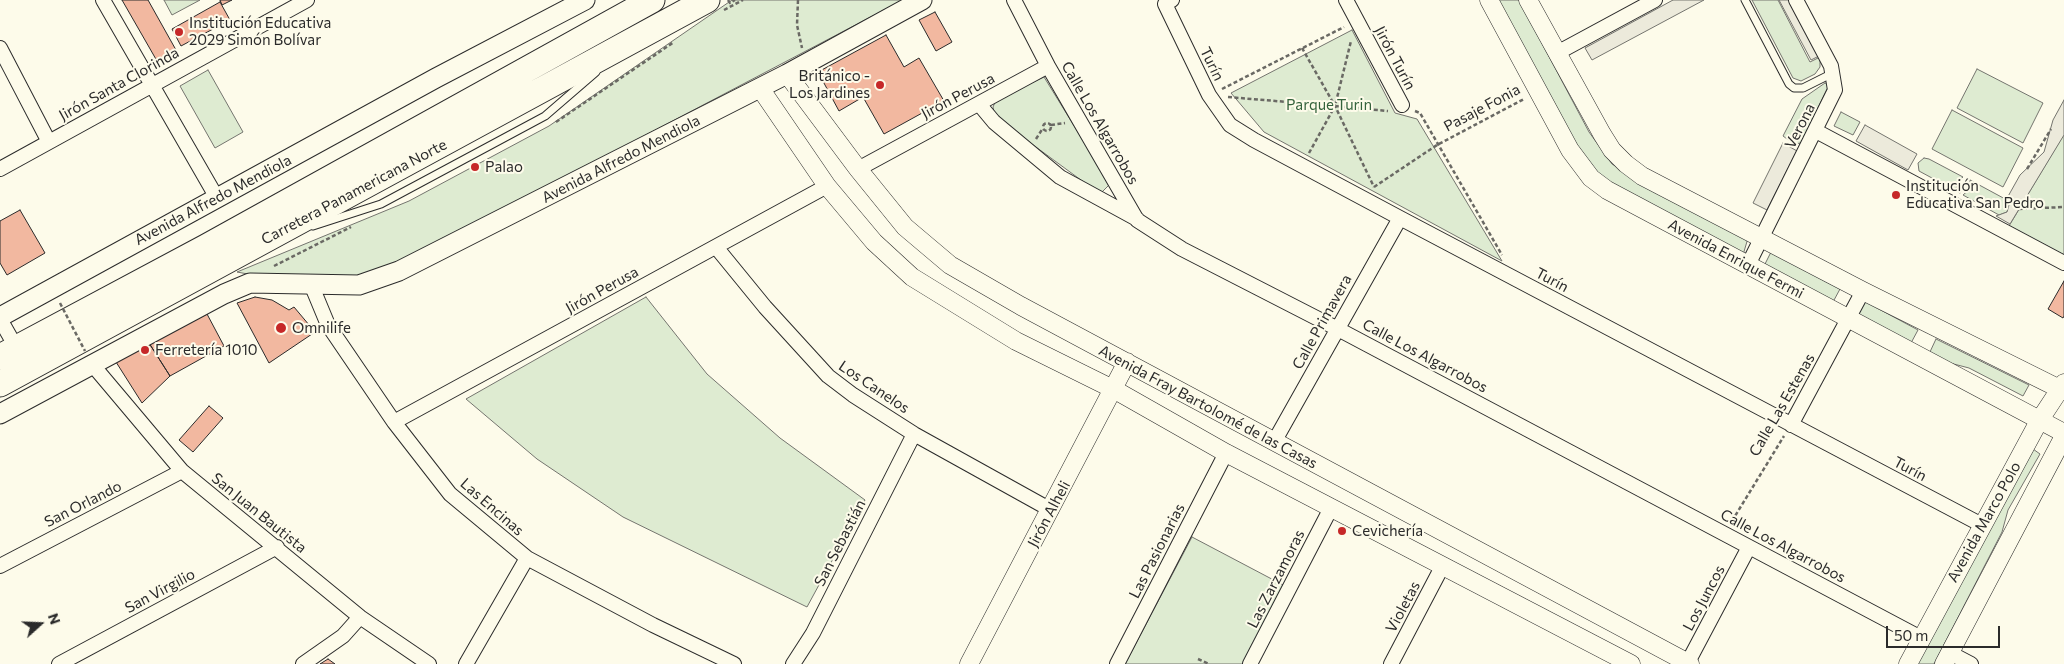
<!DOCTYPE html>
<meta charset="utf-8">
<style>
body{margin:0}
#map{position:relative;width:2064px;height:664px;overflow:hidden;background:#fdfbea;font-family:Commissioner,sans-serif}
canvas{display:block}
.north{position:absolute;left:15px;top:599px;width:50px;height:50px;-webkit-text-stroke:4px #fdfbea;paint-order:stroke;rotate:70deg;font-size:14px;font-weight:700;line-height:20px;text-align:center;color:#2b2b2b}
.north::after{content:'';display:block;margin:auto;width:18px;height:22px;background:#2b2b2b;clip-path:polygon(50% 0,100% 100%,50% 72%,0 100%)}
.scale{position:absolute;left:1886px;top:626px;width:114px;height:22px;box-sizing:border-box;border:2px solid #2b2b2b;border-top:0;padding-left:6px;font-size:15px;line-height:18px;white-space:nowrap;color:#2b2b2b;-webkit-text-stroke:4px #fdfbea;paint-order:stroke}
</style>
<div id="map">
<canvas width="2064" height="664"></canvas>
<div class="north">N</div>
<div class="scale">50 m</div>
</div>
<script>
const ctx = document.querySelector('canvas').getContext('2d');
ctx.lineJoin = 'round';
function fill(path, color) {
  ctx.fillStyle = color;
  ctx.fill(path, 'evenodd');
}
function toPath(rows) {
  const path = new Path2D();
  for (const r of rows) {
    if (r.length === 3) {
      path.moveTo(r[0] + r[2], r[1]);
      path.arc(r[0], r[1], r[2], 0, 2 * Math.PI);
      continue;
    }
    path.moveTo(r[0], r[1]);
    for (let i = 2; i < r.length; i += 2) path.lineTo(r[i], r[i + 1]);
  }
  return path;
}
function stroke(path, color, width, dash) {
  ctx.strokeStyle = color;
  ctx.lineWidth = width;
  ctx.lineCap = dash ? 'butt' : 'round';
  ctx.setLineDash(dash || []);
  ctx.stroke(path);
}
function label(font, color, halo, rows, align = 'center') {
  ctx.font = font + ' Commissioner,sans-serif';
  ctx.lineWidth = 4;
  ctx.setLineDash([]);
  ctx.textBaseline = 'middle';
  ctx.strokeStyle = halo;
  ctx.fillStyle = color;
  for (const [text, x, y, turn = 0] of rows) {
    ctx.save();
    ctx.translate(x, y);
    ctx.rotate((+turn || 0) * Math.PI / 180);
    ctx.textAlign = isNaN(turn) ? turn : align;
    if (halo) ctx.strokeText(text, 0, 0);
    ctx.fillText(text, 0, 0);
    ctx.restore();
  }
}
const green = toPath([
 [164,0,200,0,172,15,164,0],
 [732,0,903,0,646,135,456,240,378,271,355,276,253,275,237,272,409,201,549,126,732,0],
 [1496,0,1519,0,1589,132,1612,164,1643,183,1748,238,1743,255,1602,178,1579,153,1496,0],
 [1752,0,1778,0,1810,62,1820,57,1820,67,1815,74,1801,81,1793,78,1752,0],
 [1352,30,1395,113,1417,119,1502,261,1264,132,1231,93,1352,30],
 [1977,69,2043,103,2023,143,1957,108,1977,69],
 [208,70,243,132,215,148,180,86,208,70],
 [1044,77,1110,184,1100,194,995,117,993,107,996,100,1044,77],
 [1825,83,1829,85,1801,143,1794,144,1783,136,1802,99,1825,83],
 [1952,110,2023,148,2003,187,1932,149,1952,110],
 [1841,112,1860,122,1853,135,1834,126,1841,112],
 [2064,134,2064,255,2009,226,2064,134],
 [1924,158,1929,159,1963,177,1957,182,1956,191,1919,171,1918,163,1924,158],
 [1970,180,2007,200,2009,208,2007,212,1999,215,1963,195,1970,189,1970,180],
 [1771,252,1840,289,1833,302,1764,266,1771,252],
 [646,297,707,374,780,438,865,500,807,607,623,517,537,459,466,399,646,297],
 [1864,301,1918,330,1911,343,1857,315,1864,301],
 [1936,339,2029,385,2023,396,1969,368,1946,362,1929,354,1936,339],
 [2033,449,2040,454,2008,510,2002,532,1934,664,1916,664,2033,449],
 [1192,537,1285,586,1244,664,1125,664,1192,537]
]);
fill(green, '#deebd1');
stroke(green, '#74746e', 1);
const parking = toPath([
 [1673,0,1704,0,1592,60,1585,48,1673,0],
 [1779,0,1790,0,1819,56,1811,60,1779,0],
 [2064,100,2064,135,2010,224,1996,216,2007,212,2009,205,2006,200,2020,175,2044,152,2053,120,2064,100],
 [1865,125,1917,154,1908,170,1856,141,1865,125],
 [1783,143,1797,151,1767,210,1753,203,1783,143]
]);
fill(parking, '#eceadb');
stroke(parking, '#74746e', 1);
const building = toPath([
 [122,0,148,0,176,50,157,61,122,0],
 [220,0,232,0,222,5,220,0],
 [220,2,230,20,181,46,172,29,220,2],
 [935,12,952,42,936,51,919,20,935,12],
 [886,35,904,67,919,58,944,101,884,134,863,97,839,111,818,72,886,35],
 [20,210,45,253,7,275,0,263,0,221,20,210],
 [2064,281,2064,316,2063,318,2048,309,2064,281],
 [255,297,272,300,289,310,294,307,315,332,269,363,237,303,255,297],
 [207,314,224,346,170,376,149,343,207,314],
 [149,343,170,376,142,403,116,362,149,343],
 [209,406,223,418,193,452,179,440,209,406],
 [328,659,335,664,320,664,328,659]
]);
fill(building, '#f2b8a0');
stroke(building, '#2b2b2b', 1);
const service = toPath([
 [1745,0,1789,84,1794,88,1803,88,1833,73],
 [313,226,381,204,545,116,596,72]
]);
const minor = toPath([
 [103,0,217,198],
 [1014,0,1048,66,1137,220,1182,249,1336,328,1921,638],
 [1172,0,1165,4,1209,95,1230,125,1254,140,1400,218,1982,525],
 [1346,0,1402,105],
 [0,48,49,142],
 [1557,53,1655,0],
 [979,104,994,122,1060,177,1137,219],
 [1816,131,2064,263],
 [0,169,307,0],
 [858,169,1048,66],
 [716,247,765,307,828,376,853,395,914,434,1051,510],
 [1748,265,1835,90,1831,66,1796,0],
 [311,284,328,325,394,422,450,494,527,558,653,625,734,664],
 [0,319,17,349],
 [91,363,182,471,360,617,429,664],
 [394,422,827,186],
 [1791,425,1863,291],
 [1274,442,1400,218],
 [0,566,182,471],
 [1950,653,1971,664],
 [59,664,277,547],
 [303,664,343,636,360,617],
 [466,664,527,558],
 [793,664,813,633,914,434],
 [1117,664,1226,453],
 [1250,664,1331,508],
 [1391,664,1443,565],
 [1687,664,1749,547]
]);
const tertiary = toPath([
 [1489,0,1570,150,1591,178,1607,190,2064,433],
 [1528,0,1602,134,1612,150,1626,164,1642,176,1863,291,2064,391],
 [787,74,858,169,905,227,950,265,1021,306,1690,664],
 [760,88,827,186,874,242,912,277,1016,341,1115,390,1226,453,1631,664],
 [969,664,1127,362],
 [1908,664,2039,421,2064,383],
 [1944,664,2064,436]
]);
const secondary = toPath([
 [0,317,436,78,585,0],
 [0,414,224,294,250,283,359,285,399,271,787,74,922,0]
]);
const motorway = toPath([
 [0,357,206,247,652,0],
 [0,384,707,0]
]);
stroke(service, '#2b2b2b', 9);
stroke(minor, '#2b2b2b', 16);
stroke(tertiary, '#2b2b2b', 19);
stroke(secondary, '#2b2b2b', 21);
stroke(motorway, '#2b2b2b', 27);
stroke(toPath([
 [728,0,730,3,735,0],
 [798,0,797,25,802,48],
 [724,10,743,0],
 [1302,48,1335,106,1374,187],
 [1222,89,1344,27],
 [1228,97,1335,106,1351,41],
 [1335,106,1388,111],
 [1415,111,1420,113,1502,255],
 [556,122,674,42],
 [1047,127,4],
 [1051,125,1065,123],
 [1036,139,1043,128],
 [1309,153,1335,106],
 [2027,169,2051,129],
 [1374,187,1437,145,1524,99],
 [1959,193,1968,177],
 [2019,209,2064,207],
 [274,266,351,227],
 [1732,521,1784,436],
 [1198,659,1209,664]
]), '#6a6964', 2.5, [4, 2.5]);
stroke(service, '#fdfbea', 7);
stroke(minor, '#fdfbea', 14);
stroke(tertiary, '#fdfbea', 18);
stroke(secondary, '#fdfbea', 19);
stroke(motorway, '#fdfbea', 25);
stroke(toPath([
 [60,303,85,351]
]), '#6a6964', 2.5, [4, 2.5]);
for (const [x, y, r, color] of [
 [179,32,5,"#c62828"],
 [880,85,5,"#c62828"],
 [475,167,5,"#c62828"],
 [1896,195,5,"#c62828"],
 [281,328,6,"#c62828"],
 [145,350,5,"#c62828"],
 [1342,531,5,"#c62828"]
]) {
  const dot = new Path2D();
  dot.arc(x, y, r, 0, 2 * Math.PI);
  ctx.fillStyle = color;
  ctx.fill(dot);
  stroke(dot, '#fdfbea', 2);
}
label('15px', '#2b2b2b', '#fdfbea', [
 ["Institución Educativa",189,23],
 ["2029 Simón Bolívar",189,40],
 ["Británico -",870,76,"right"],
 ["Los Jardines",870,93,"right"],
 ["Palao",485,167],
 ["Institución",1906,186],
 ["Educativa San Pedro",1906,203],
 ["Omnilife",292,328],
 ["Ferretería 1010",155,350],
 ["Cevichería",1352,531]
], 'left');
label('15px', '#2b2b2b', '#fdfbea', [
 ["Jirón Turín",1395,58,62],
 ["Turín",1212,64,64],
 ["Jirón Santa Clorinda",119,84,-29],
 ["Jirón Perusa",958,96,-28],
 ["Pasaje Fonia",1482,108,-28],
 ["Calle Los Algarrobos",1100,123,60],
 ["Verona",1800,126,-63],
 ["Avenida Alfredo Mendiola",621,159,-27],
 ["Carretera Panamericana Norte",354,192,-28],
 ["Avenida Alfredo Mendiola",213,200,-28],
 ["Avenida Enrique Fermi",1736,259,28],
 ["Turín",1552,280,28],
 ["Jirón Perusa",602,290,-29],
 ["Calle Primavera",1322,322,-61],
 ["Calle Los Algarrobos",1425,356,28],
 ["Los Canelos",874,387,34],
 ["Calle Las Estenas",1782,405,-60],
 ["Avenida Fray Bartolomé de las Casas",1208,407,28],
 ["Turín",1910,469,28],
 ["San Orlando",83,504,-27],
 ["Las Encinas",492,507,41],
 ["San Juan Bautista",259,513,39],
 ["Jirón Alheli",1049,514,-62],
 ["Avenida Marco Polo",1984,522,-61],
 ["San Sebastián",840,543,-63],
 ["Calle Los Algarrobos",1783,546,28],
 ["Las Pasionarias",1157,551,-63],
 ["Las Zarzamoras",1276,579,-63],
 ["San Virgilio",160,591,-28],
 ["Los Juncos",1704,598,-62],
 ["Violetas",1403,607,-62]
]);
label('15px', '#34623c', '#fdfbea', [
 ["Parque Turin",1329,105]
]);
</script>
